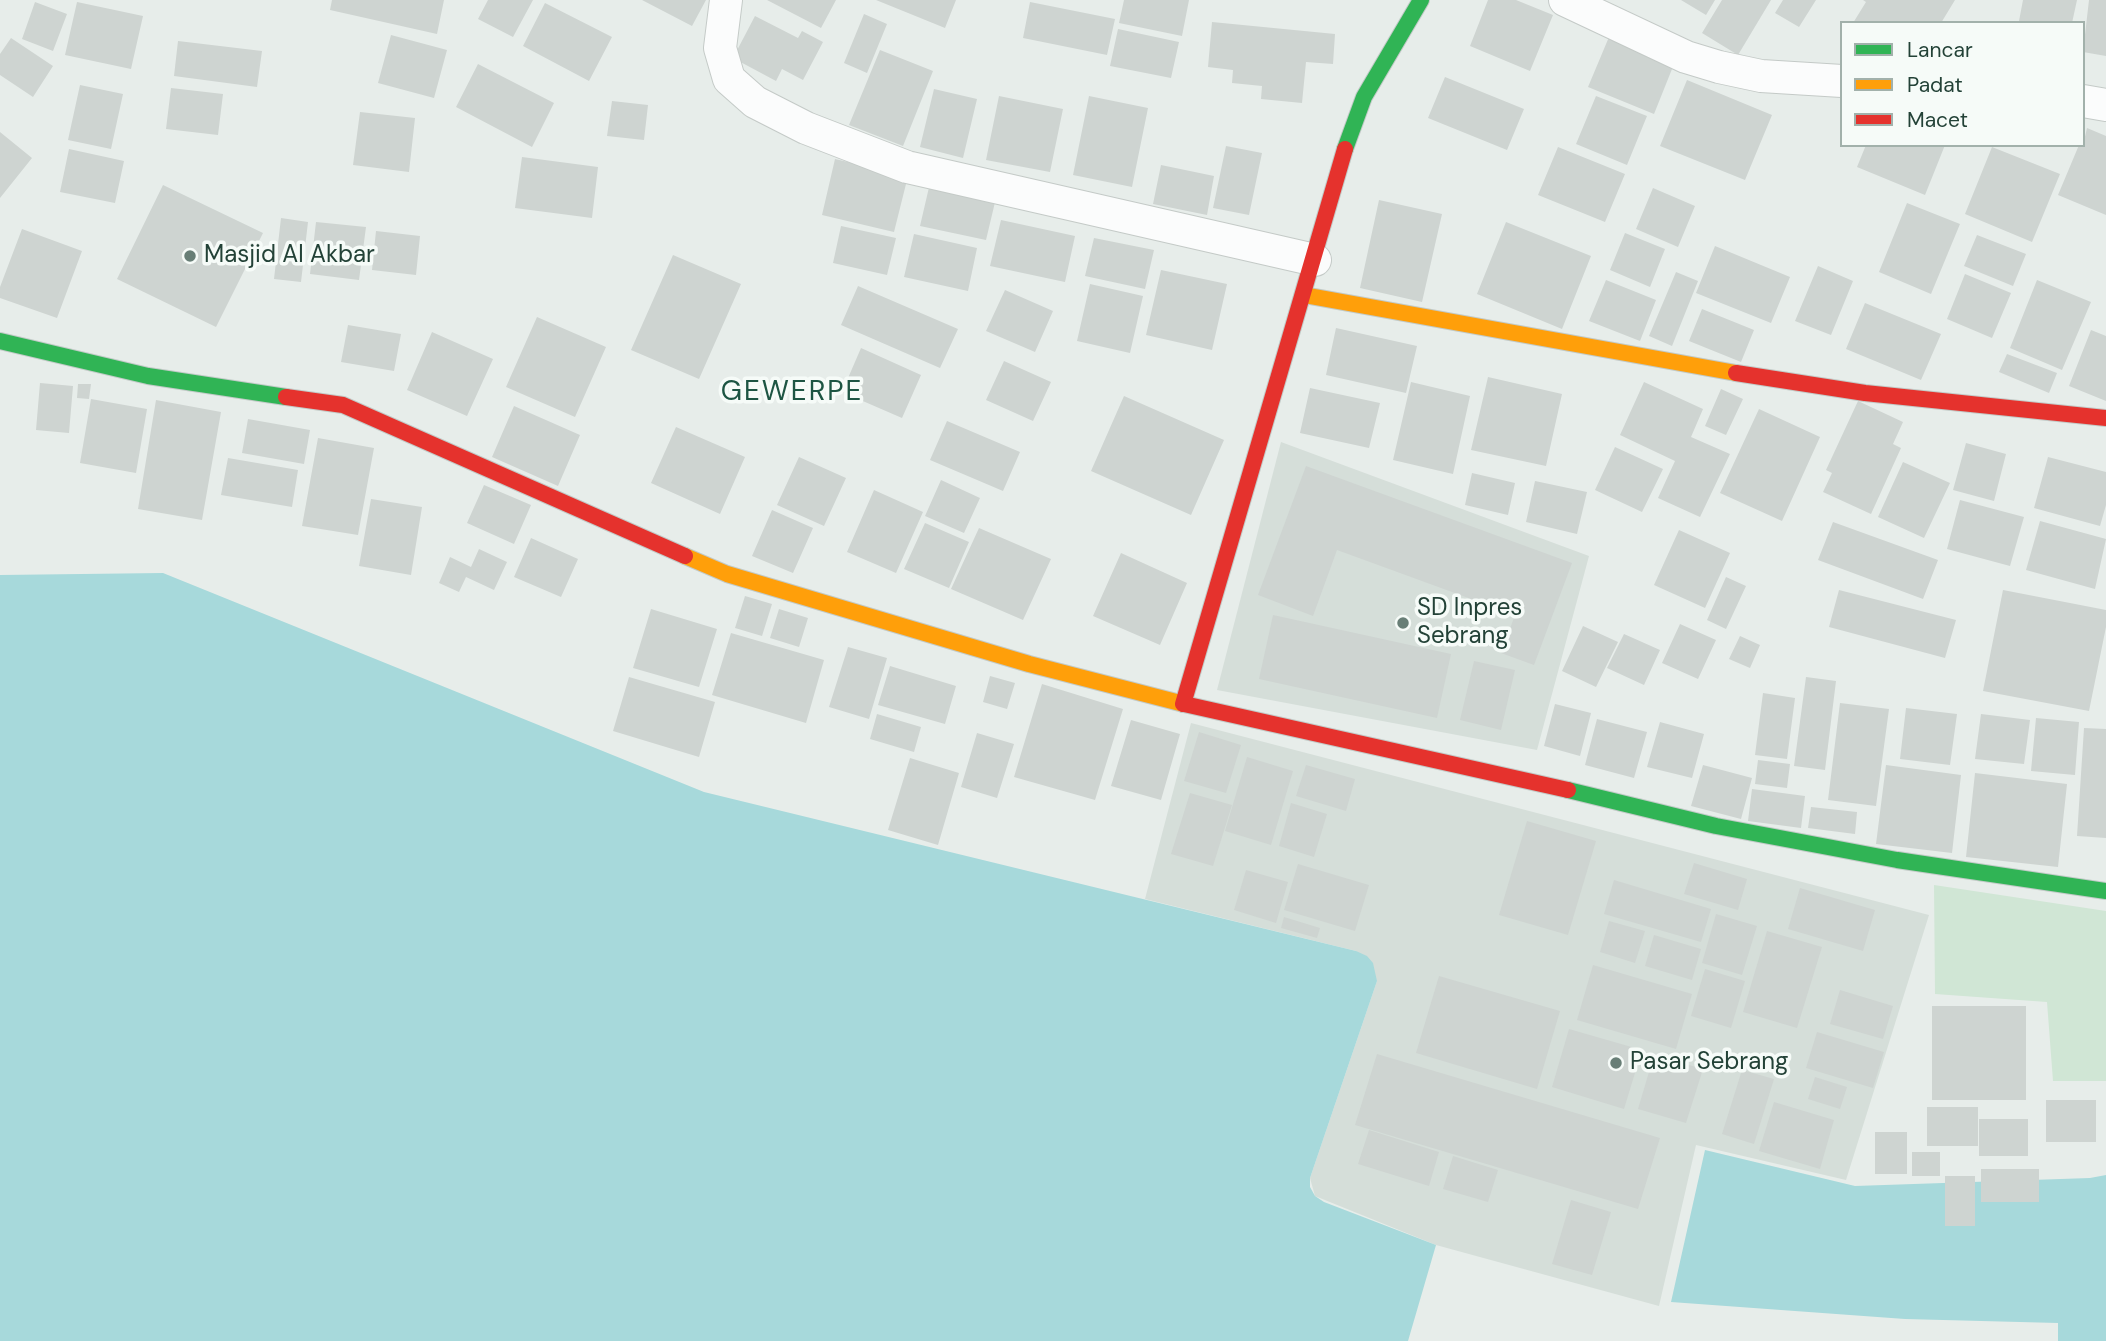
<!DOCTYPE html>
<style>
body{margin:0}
#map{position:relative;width:2106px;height:1341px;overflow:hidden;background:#e7edea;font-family:"DM Sans",sans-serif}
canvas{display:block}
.legend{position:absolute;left:1840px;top:21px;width:245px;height:126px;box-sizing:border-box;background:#f6fbf8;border:2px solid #a2b1ab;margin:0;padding:9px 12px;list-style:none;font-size:21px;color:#234237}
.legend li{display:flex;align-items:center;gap:14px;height:35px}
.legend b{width:35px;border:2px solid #a2b1ab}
</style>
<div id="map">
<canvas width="2106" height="1341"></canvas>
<ul class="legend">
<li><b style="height:9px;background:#30b455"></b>Lancar</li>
<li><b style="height:9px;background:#ff9f0a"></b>Padat</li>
<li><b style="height:9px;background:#e5322d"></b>Macet</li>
</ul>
</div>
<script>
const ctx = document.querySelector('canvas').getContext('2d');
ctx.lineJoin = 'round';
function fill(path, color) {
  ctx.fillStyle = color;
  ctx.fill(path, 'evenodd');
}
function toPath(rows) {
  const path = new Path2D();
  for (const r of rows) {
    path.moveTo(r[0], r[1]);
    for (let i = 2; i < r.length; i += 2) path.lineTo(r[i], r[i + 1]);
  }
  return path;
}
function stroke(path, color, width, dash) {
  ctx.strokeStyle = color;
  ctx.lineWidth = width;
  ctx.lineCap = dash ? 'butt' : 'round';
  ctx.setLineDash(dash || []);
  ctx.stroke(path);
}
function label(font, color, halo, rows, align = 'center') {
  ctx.font = font + ' "DM Sans",sans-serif';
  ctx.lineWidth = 7;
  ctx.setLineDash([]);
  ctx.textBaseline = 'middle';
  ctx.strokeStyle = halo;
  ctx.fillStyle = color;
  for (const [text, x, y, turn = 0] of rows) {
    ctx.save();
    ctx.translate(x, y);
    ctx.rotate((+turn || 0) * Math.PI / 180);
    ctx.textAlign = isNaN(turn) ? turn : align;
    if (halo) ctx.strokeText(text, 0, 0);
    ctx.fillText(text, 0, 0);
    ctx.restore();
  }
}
fill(toPath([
 [1281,442,1589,556,1537,750,1217,690],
 [1191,723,1929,915,1846,1180,1696,1145,1659,1306,1436,1245,1315,1196,1310,1178,1377,981,1356,951,1145,899]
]), '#d5ded9');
fill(toPath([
 [1934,885,2106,911,2106,1081,2053,1081,2047,1002,1935,994]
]), '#d0e6d5');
fill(toPath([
 [163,573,704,792,1356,951,1367,956,1373,963,1377,981,1310,1178,1310,1187,1315,1196,1324,1202,1436,1245,1408,1341,0,1341,0,575],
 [1705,1150,1855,1186,2090,1178,2106,1175,2106,1341,2058,1341,2058,1323,1905,1319,1671,1302]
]), '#a7d9db');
fill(toPath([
 [332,0,444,0,437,34,330,10],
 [488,0,533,0,513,37,478,19],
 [642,0,706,0,692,26],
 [767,0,836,0,821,28],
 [876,0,956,0,945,28],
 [1124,0,1189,0,1182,36,1119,23],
 [1488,0,1516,0,1553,15,1530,71,1470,46],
 [1681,0,1715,0,1706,15],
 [1722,0,1771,0,1738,55,1702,33],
 [1783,0,1816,0,1799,27,1775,13],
 [1863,0,1955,0,1941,23,1853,23,1866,2],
 [2023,0,2077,0,2072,23,2019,21],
 [2089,0,2106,0,2106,56,2083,52],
 [35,2,67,14,53,51,22,39],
 [77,2,143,16,131,69,65,55],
 [1030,2,1115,19,1107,55,1023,38],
 [545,3,612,37,589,81,523,46],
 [864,14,887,24,867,73,844,63],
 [755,16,798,38,802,31,823,42,803,80,782,69,776,81,733,58],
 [1212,22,1335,34,1333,64,1306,62,1302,103,1261,99,1262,86,1232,83,1233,70,1208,67],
 [1118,29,1179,42,1171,78,1110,66],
 [391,35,447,50,434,98,378,83],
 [1609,37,1674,64,1654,114,1588,87],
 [11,38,53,66,33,97,0,75,0,54],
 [178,41,262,51,257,87,174,76],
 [880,50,933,71,903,146,849,125],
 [478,64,554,103,532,147,456,107],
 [1445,77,1524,109,1507,150,1428,118],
 [1687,80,1772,115,1745,180,1660,146],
 [80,85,123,94,111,149,68,140],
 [171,88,223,94,218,135,166,129],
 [934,89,977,99,963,158,920,147],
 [999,96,1063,109,1050,172,986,160],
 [1089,96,1148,108,1132,187,1073,175],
 [1596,96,1647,116,1627,165,1576,144],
 [612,101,648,105,644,140,607,136],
 [360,112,415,118,409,172,353,165],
 [2087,128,2106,136,2106,215,2058,195,2079,145,2083,145],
 [0,132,32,158,0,198],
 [1866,145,1945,145,1925,195,1857,167],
 [1226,146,1262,153,1249,215,1213,208],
 [1558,147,1625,174,1605,222,1538,195],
 [1992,147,2060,174,2032,242,1965,214],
 [69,149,124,161,115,203,60,192],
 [522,157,598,167,592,218,515,208],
 [835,159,908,176,894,232,822,215],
 [1161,165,1214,176,1207,215,1153,204],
 [930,183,996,198,986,240,920,226],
 [163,185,263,233,216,327,117,279],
 [1653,188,1695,206,1678,247,1636,229],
 [1379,200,1442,214,1422,302,1360,288],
 [1907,203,1960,224,1931,294,1879,272],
 [281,218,308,222,301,282,274,279],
 [1001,220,1075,236,1065,282,990,266],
 [316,222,366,227,359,280,310,274],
 [1506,222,1591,256,1562,329,1477,294],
 [841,226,896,238,887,275,833,263],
 [22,229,82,251,57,318,0,298,0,287],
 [376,231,420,236,416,275,372,270],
 [1625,233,1665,249,1650,287,1610,270],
 [914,234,977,248,968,291,904,277],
 [1977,235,2026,254,2013,286,1964,266],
 [1094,238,1154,250,1145,289,1085,276],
 [1715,246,1790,277,1771,323,1696,293],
 [673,255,741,284,699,379,631,350],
 [1818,266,1853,281,1831,335,1795,321],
 [1161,270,1227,284,1212,350,1146,335],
 [1676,272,1698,281,1672,346,1649,336],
 [1965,274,2011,293,1992,338,1947,319],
 [1606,280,1656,300,1640,341,1589,321],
 [2037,280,2091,302,2062,370,2010,348],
 [1090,284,1143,296,1130,353,1077,341],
 [858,286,958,329,940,368,841,325],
 [1005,290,1053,311,1035,352,986,331],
 [1865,303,1941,334,1921,380,1846,349],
 [1702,309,1754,330,1741,362,1689,341],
 [537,317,606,347,575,417,506,387],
 [348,325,401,334,394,371,341,362],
 [1336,328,1417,346,1406,393,1326,375],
 [2091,330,2106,336,2106,401,2069,386],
 [432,332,493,359,467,416,407,390],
 [861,348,921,375,902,418,842,392],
 [2007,354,2057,373,2049,393,1999,372],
 [1004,361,1051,382,1033,421,986,400],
 [1488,377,1562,394,1546,466,1471,450],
 [1411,382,1470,396,1453,474,1393,460],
 [1644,382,1703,409,1691,437,1730,454,1700,517,1658,498,1675,461,1620,435],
 [40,383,73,386,69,433,36,430],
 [78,384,91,384,89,399,77,398],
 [1310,388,1380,403,1369,448,1300,433],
 [1721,389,1743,399,1726,435,1705,426],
 [1124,396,1224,440,1191,515,1091,471],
 [91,399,147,409,136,473,80,463],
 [156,400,221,412,202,520,138,509],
 [1858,401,1903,422,1893,444,1901,448,1871,514,1823,492,1832,473,1826,470],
 [514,406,580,435,558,486,492,457],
 [1759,409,1820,437,1782,521,1720,493],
 [248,419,310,430,304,464,242,453],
 [947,421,1020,452,1003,491,930,460],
 [676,427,745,457,720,514,651,483],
 [318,438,374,448,358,535,302,526],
 [1966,443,2006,454,1994,501,1953,490],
 [1615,447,1663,469,1642,512,1595,490],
 [799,457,846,478,824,526,777,505],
 [2048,457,2106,472,2106,505,2100,526,2034,508],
 [228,458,298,470,292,507,221,495],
 [1903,462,1950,483,1924,538,1878,517],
 [1306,466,1572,563,1534,665,1501,653,1515,615,1337,550,1313,616,1258,595],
 [1472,473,1515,483,1508,515,1465,505],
 [941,480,980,498,964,533,925,516],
 [1535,481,1587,492,1577,534,1526,522],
 [484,485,531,505,514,544,467,523],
 [874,490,923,512,896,573,847,552],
 [371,499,422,507,411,575,359,566],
 [1960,500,2024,517,2010,566,1947,549],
 [772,510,813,528,793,573,752,556],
 [2040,521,2106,539,2095,589,2026,570],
 [1833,522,1938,560,1923,599,1818,560],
 [925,523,969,542,949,588,904,569],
 [979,528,1051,559,1023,620,951,589],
 [1679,530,1730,553,1705,608,1654,585],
 [531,538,578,559,561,597,514,577],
 [479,549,507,562,494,590,466,577,459,592,439,583,450,557,471,567],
 [1121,553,1187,583,1160,645,1093,616],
 [1726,577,1746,586,1726,629,1707,620],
 [1839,590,1956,620,1945,658,1829,627],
 [2003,590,2106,610,2106,627,2089,711,1983,691],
 [745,596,772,604,762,636,735,628],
 [651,609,717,629,699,687,633,668],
 [779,609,808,618,799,647,770,638],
 [1273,615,1451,654,1437,718,1259,679],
 [1680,624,1716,640,1698,679,1662,663],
 [1583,626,1618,642,1596,687,1562,671],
 [731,633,824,660,806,723,712,695],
 [1624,634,1660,650,1644,685,1607,668],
 [1740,636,1760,645,1750,668,1729,659],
 [848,647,887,658,869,719,829,707],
 [1474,661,1515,670,1501,730,1460,720],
 [890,666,956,686,945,724,878,705],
 [990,676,1015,683,1007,709,983,702],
 [629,677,715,702,699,757,613,731],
 [1806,677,1836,681,1825,770,1794,766],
 [1042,684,1123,709,1095,800,1014,777],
 [1763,693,1795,698,1787,759,1755,755],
 [1840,703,1889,709,1876,806,1828,800],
 [1555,704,1591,713,1580,756,1544,746],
 [1906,708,1957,714,1950,765,1900,759],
 [877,714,921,727,914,752,870,739],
 [1981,714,2030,720,2024,764,1975,759],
 [2036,718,2079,722,2075,775,2031,771],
 [1597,719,1647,732,1634,778,1585,765],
 [1131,720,1180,734,1161,800,1111,786],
 [1660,722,1704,734,1692,778,1647,767],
 [2084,728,2106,729,2106,838,2077,836],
 [1199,732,1241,745,1226,793,1184,781],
 [977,733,1014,744,997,798,961,787],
 [1247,757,1293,771,1271,845,1225,831],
 [910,758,959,773,938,845,888,830],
 [1758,760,1790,764,1787,788,1755,784],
 [1306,765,1355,779,1346,811,1296,796],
 [1703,765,1752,778,1741,819,1691,806],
 [1886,765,1961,775,1952,853,1876,844],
 [1975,773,2067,784,2058,867,1966,857],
 [1752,789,1805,796,1801,828,1748,821],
 [1190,793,1232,805,1213,866,1171,854],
 [1291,803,1327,814,1314,857,1279,846],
 [1811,807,1857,812,1855,834,1808,828],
 [1527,821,1596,841,1568,935,1499,915],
 [1694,863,1747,879,1738,910,1684,894],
 [1298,864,1369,885,1355,931,1284,910],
 [1246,870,1288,882,1276,923,1234,910],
 [1614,880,1711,909,1701,942,1604,914],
 [1800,888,1875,910,1863,951,1788,929],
 [1716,914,1757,926,1742,975,1702,963],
 [1284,917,1320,928,1317,938,1281,928],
 [1609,921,1645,931,1635,963,1600,952],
 [1767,931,1822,947,1797,1028,1743,1012],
 [1654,935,1701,949,1692,980,1645,966],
 [1593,965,1692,994,1676,1049,1577,1020],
 [1705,969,1745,981,1731,1028,1691,1016],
 [1439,976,1560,1011,1537,1089,1416,1053],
 [1840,990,1893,1006,1883,1039,1830,1024],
 [1932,1006,2026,1006,2026,1100,1932,1100],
 [1569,1029,1642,1050,1624,1109,1552,1087],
 [1817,1032,1884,1052,1873,1088,1806,1068],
 [1377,1054,1660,1138,1638,1209,1355,1125],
 [1654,1055,1703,1069,1686,1123,1638,1109],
 [1742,1070,1774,1079,1754,1144,1722,1134],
 [1815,1077,1847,1087,1840,1109,1808,1099],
 [2046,1100,2096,1100,2096,1142,2046,1142],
 [1774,1102,1834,1120,1820,1169,1759,1151],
 [1927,1107,1978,1107,1978,1146,1927,1146],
 [1979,1119,2028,1119,2028,1156,1979,1156],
 [1369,1130,1439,1152,1429,1186,1358,1164],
 [1875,1132,1907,1132,1907,1174,1875,1174],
 [1912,1152,1940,1152,1940,1176,1912,1176],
 [1453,1156,1498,1170,1488,1202,1443,1189],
 [1981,1169,2039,1169,2039,1202,1981,1202],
 [1945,1176,1975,1176,1975,1226,1945,1226],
 [1571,1200,1611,1212,1592,1275,1552,1264]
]), '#ced4d1');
const street = toPath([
 [726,0,720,48,729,79,755,102,806,128,907,167,1315,260],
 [1565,0,1686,57,1719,67,1761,76,1842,81],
 [2083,101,2106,105]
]);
const fast = toPath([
 [1345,149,1364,97,1421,0],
 [0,341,148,376,286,397],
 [1568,790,1716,826,1897,860,2106,891]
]);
const slow = toPath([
 [1304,295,1736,373],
 [685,556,727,574,1029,664,1184,704]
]);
const jam = toPath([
 [1736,373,1865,393,2106,418],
 [286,397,343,405,685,556],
 [1183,704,1345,149],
 [1184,704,1568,790]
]);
stroke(street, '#c4cac7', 34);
stroke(fast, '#c2cac7', 18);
stroke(slow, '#c2cac7', 18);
stroke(jam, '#c2cac7', 18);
stroke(street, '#fbfcfc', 32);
stroke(fast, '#30b455', 16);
stroke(slow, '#ff9f0a', 16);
stroke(jam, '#e5322d', 16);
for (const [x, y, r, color] of [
 [190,256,7,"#687e76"],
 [1403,623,7,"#687e76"],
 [1616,1063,7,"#687e76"]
]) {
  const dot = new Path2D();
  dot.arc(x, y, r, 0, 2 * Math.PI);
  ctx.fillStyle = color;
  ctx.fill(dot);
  stroke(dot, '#f6fbf8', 2.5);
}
label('24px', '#234237', '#f6fbf8', [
 ["Masjid Al Akbar",204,256],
 ["SD Inpres",1417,609],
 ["Sebrang",1417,637],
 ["Pasar Sebrang",1630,1063]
], 'left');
ctx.letterSpacing = '2px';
label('28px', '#1d5543', '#f6fbf8', [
 ["GEWERPE",792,393]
]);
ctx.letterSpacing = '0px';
</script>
